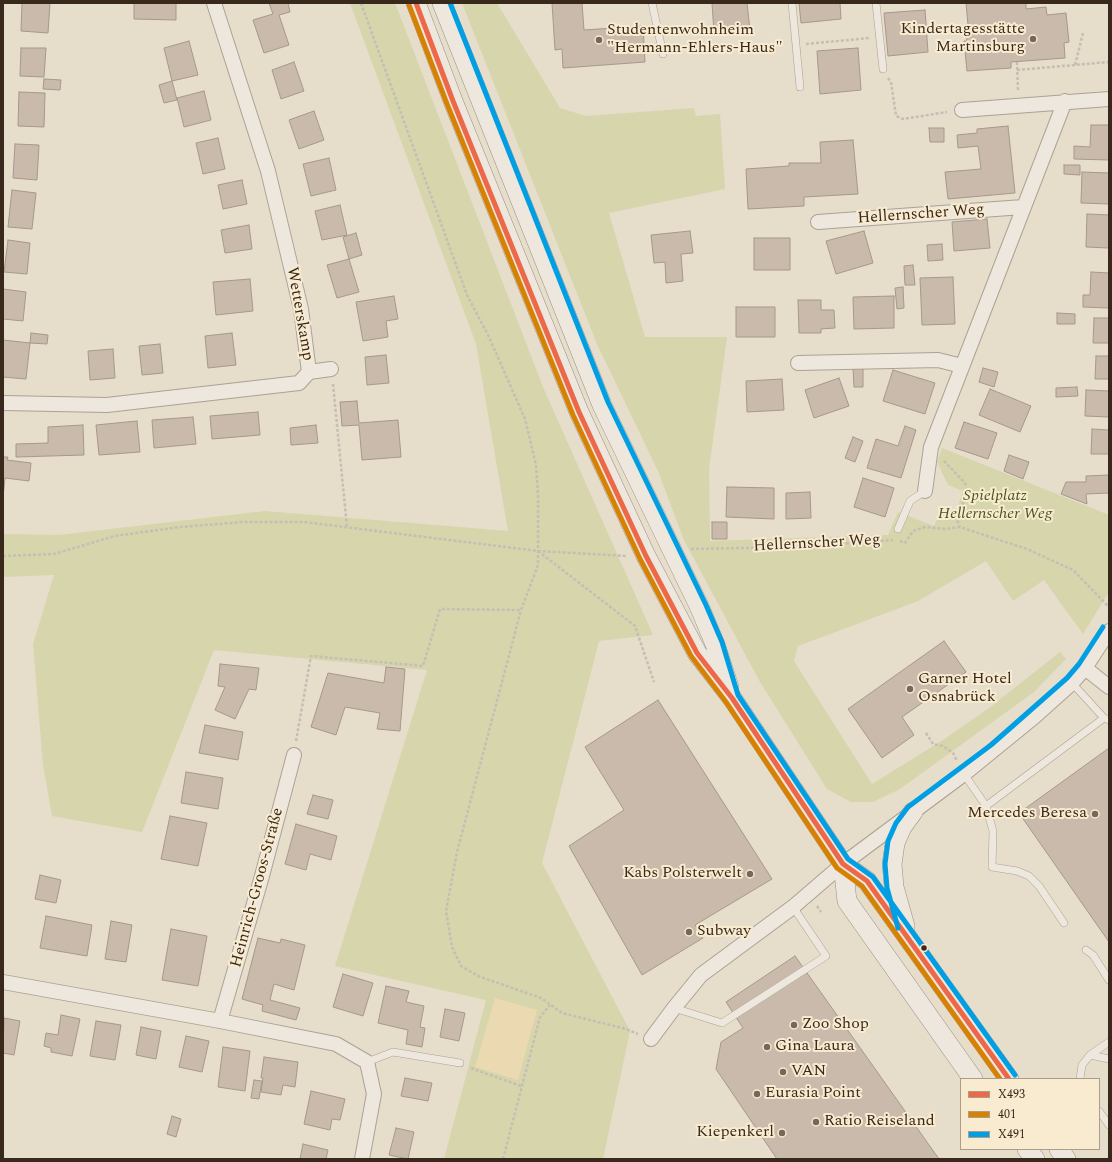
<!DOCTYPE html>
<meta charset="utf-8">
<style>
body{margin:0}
#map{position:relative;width:1112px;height:1162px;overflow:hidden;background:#e6ddcb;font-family:Spectral,serif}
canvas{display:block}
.frame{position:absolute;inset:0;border:4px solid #39291c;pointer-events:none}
.legend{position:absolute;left:960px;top:1078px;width:140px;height:72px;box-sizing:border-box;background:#f8ebd0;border:1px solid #ac9d88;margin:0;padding:5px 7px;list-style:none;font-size:12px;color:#39291c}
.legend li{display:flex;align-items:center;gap:8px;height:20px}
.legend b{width:20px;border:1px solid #ac9d88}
</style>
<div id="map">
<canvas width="1112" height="1162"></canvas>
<div class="frame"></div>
<ul class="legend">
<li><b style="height:5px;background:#ed6849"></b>X493</li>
<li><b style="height:5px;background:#d78104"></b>401</li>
<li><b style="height:5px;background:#009ee3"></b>X491</li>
</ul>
</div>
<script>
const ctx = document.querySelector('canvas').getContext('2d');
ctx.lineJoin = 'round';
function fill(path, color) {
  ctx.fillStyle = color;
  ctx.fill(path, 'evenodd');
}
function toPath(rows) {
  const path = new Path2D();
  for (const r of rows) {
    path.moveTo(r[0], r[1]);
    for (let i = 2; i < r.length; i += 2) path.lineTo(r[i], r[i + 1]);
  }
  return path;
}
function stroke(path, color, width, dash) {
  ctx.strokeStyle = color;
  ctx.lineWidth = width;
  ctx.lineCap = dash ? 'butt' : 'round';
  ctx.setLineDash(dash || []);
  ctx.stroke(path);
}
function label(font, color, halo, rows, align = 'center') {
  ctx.font = font + ' Spectral,serif';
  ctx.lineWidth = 4;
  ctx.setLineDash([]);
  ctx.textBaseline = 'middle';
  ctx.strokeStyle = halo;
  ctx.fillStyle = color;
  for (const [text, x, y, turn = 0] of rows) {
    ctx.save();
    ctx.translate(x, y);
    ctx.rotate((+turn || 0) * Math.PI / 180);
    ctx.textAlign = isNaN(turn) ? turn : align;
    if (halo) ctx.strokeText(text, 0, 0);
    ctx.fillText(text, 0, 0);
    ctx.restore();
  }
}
fill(toPath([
 [350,3,395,3,543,387,653,635,599,641,542,863,630,1031,603,1159,444,1159,486,1000,335,966,427,670,214,650,142,832,52,816,43,765,33,644,54,575,3,577,3,534,59,535,265,511,508,531,476,344],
 [462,3,497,3,560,108,586,116,694,108,696,116,720,114,725,189,609,213,645,337,727,337,709,469,710,541,888,535,898,512,934,526,940,512,954,517,963,491,948,485,937,462,942,448,1109,515,1109,592,1083,634,1044,580,1013,601,986,561,918,601,798,646,794,661,872,784,943,740,989,708,1060,652,1066,659,1034,692,900,789,873,802,851,802,827,789,760,682,684,540,658,471,597,344]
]), '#d7d5ac');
fill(toPath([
 [495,998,537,1010,518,1080,475,1067]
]), '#ebd9b1');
const building = toPath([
 [22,3,53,3,50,3,48,33,21,31,22,3],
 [134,3,176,3,176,20,134,19,134,3],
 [269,3,288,3,290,12,279,15,289,45,264,53,253,20,273,14,269,3],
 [552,3,582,3,584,30,643,26,645,62,563,68,562,49,555,50,552,3],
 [712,3,747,3,750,30,714,33,712,3],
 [799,3,840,3,841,19,801,23,799,3],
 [966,3,1026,3,1026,9,1046,7,1047,15,1066,13,1069,42,1064,43,1065,58,1011,62,1011,68,967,71,964,41,967,41,965,25,968,25,966,3],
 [925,10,928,52,888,56,884,13,925,10],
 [189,41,198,75,172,81,164,48,189,41],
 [21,48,46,48,44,77,20,76,21,48],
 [858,48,861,90,820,94,817,51,858,48],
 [294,62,304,91,281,99,272,70,294,62],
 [44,79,61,80,60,90,43,89,44,79],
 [172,81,177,100,164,103,159,85,172,81],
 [204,91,211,120,184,127,177,98,204,91],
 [19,92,45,93,44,127,18,126,19,92],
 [314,111,324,140,299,149,289,120,314,111],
 [1091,125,1109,125,1109,160,1074,159,1074,146,1090,147,1091,125],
 [1008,126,1015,193,948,199,945,172,981,169,978,146,958,148,957,135,977,133,977,129,1008,126],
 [929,128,944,128,944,142,930,142,929,128],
 [218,138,225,169,203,174,196,143,218,138],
 [853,140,858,194,804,197,804,206,748,209,746,169,789,166,789,163,821,163,820,142,853,140],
 [15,144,39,145,37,180,13,178,15,144],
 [329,158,336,190,311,196,303,164,329,158],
 [1064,165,1080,165,1080,175,1064,174,1064,165],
 [1082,172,1109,173,1109,204,1081,203,1082,172],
 [242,180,247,204,223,209,218,185,242,180],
 [12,190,36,193,32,229,8,227,12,190],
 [340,205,347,235,322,240,315,211,340,205],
 [1087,214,1109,215,1109,248,1086,247,1087,214],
 [987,219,990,248,954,251,952,222,987,219],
 [249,225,252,249,225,253,221,230,249,225],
 [690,231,693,253,681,254,683,281,666,283,665,262,654,263,651,235,690,231],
 [864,231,873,263,836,274,826,241,864,231],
 [356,233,362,255,349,259,343,237,356,233],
 [754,238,790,238,790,270,754,270,754,238],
 [8,240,30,243,27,274,4,272,8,240],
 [942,244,943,260,928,261,927,245,942,244],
 [349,259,359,292,337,298,327,265,349,259],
 [913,265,915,285,905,285,904,266,913,265],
 [1091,272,1109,273,1109,308,1083,307,1083,295,1090,295,1091,272],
 [953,277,955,324,922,325,920,278,953,277],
 [250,279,253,311,216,315,213,282,250,279],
 [903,287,904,308,897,309,895,288,903,287],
 [3,289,26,292,23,321,3,319,3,289],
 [394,296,398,319,386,321,388,337,363,341,356,302,394,296],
 [894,296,894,328,854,329,853,297,894,296],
 [798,300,821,300,821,310,834,310,835,328,821,329,821,333,799,333,798,300],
 [736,307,775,307,775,337,736,337,736,307],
 [1057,313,1075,314,1075,324,1057,324,1057,313],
 [1094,318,1109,318,1109,343,1093,343,1094,318],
 [31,333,48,335,47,344,30,343,31,333],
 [232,333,236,365,208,368,205,336,232,333],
 [3,340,30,343,26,379,3,377,3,340],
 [160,344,163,373,142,375,139,346,160,344],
 [113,349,115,378,90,380,88,351,113,349],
 [386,355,389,383,367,385,365,357,386,355],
 [1096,356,1109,356,1109,379,1095,379,1096,356],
 [853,367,863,367,863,387,854,387,853,367],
 [983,368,998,372,994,387,979,382,983,368],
 [893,370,935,383,925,414,883,401,893,370],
 [839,378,849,406,814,418,805,390,839,378],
 [782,379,784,410,747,412,746,381,782,379],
 [1077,387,1078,396,1056,397,1056,388,1077,387],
 [990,389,1031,406,1020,432,979,415,990,389],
 [1086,390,1109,391,1109,417,1085,416,1086,390],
 [357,401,359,423,398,420,401,457,362,460,359,425,342,426,340,402,357,401],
 [258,412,260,435,212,439,210,416,258,412],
 [193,417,196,444,154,448,152,420,193,417],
 [137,421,140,452,99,455,96,425,137,421],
 [964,422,997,433,988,459,955,448,964,422],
 [83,425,84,455,16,457,16,444,48,443,48,427,83,425],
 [316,425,318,443,291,445,290,428,316,425],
 [905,426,916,430,901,478,867,468,876,439,898,446,905,426],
 [1092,429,1109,430,1109,454,1091,454,1092,429],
 [853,437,863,441,855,462,845,458,853,437],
 [1009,455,1029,462,1023,479,1004,471,1009,455],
 [3,457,8,457,7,460,31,463,29,481,5,478,3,497,3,457],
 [1109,475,1109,493,1086,494,1087,504,1061,494,1066,482,1086,482,1086,476,1109,475],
 [863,478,894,488,885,517,854,507,863,478],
 [727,487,774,488,774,519,726,517,727,487],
 [810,492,811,518,786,519,786,493,810,492],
 [712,522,727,522,727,539,712,539,712,522],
 [944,641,966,672,902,717,914,735,882,758,848,709,944,641],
 [220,664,259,668,256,690,249,689,235,719,215,710,225,687,218,686,220,664],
 [386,667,405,669,400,731,377,729,380,713,345,707,336,735,311,727,328,673,384,683,386,667],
 [658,700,772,879,695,925,703,938,642,975,569,846,624,810,585,747,658,700],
 [205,725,243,732,238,760,199,753,205,725],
 [1109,748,1109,942,1019,813,1109,748],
 [186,772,223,778,218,809,181,803,186,772],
 [313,795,333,800,328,819,307,814,313,795],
 [170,816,207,823,198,866,161,859,170,816],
 [296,824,337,836,331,860,310,854,306,870,285,864,296,824],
 [40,875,61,880,56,903,35,899,40,875],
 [46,916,92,925,87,956,40,948,46,916],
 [111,921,132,925,126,962,105,959,111,921],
 [171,929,207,936,198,986,162,980,171,929],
 [258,938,280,943,281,939,305,945,294,990,274,984,270,1000,300,1008,296,1020,262,1011,263,1005,242,999,258,938],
 [795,956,939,1159,777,1159,716,1069,721,1042,743,1028,726,1002,795,956],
 [343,974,373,983,363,1016,333,1007,343,974],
 [386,986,409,991,406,1002,424,1006,420,1027,425,1028,422,1047,406,1044,408,1030,378,1023,386,986],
 [445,1009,465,1013,459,1041,440,1037,445,1009],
 [61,1015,80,1019,72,1056,51,1052,51,1048,44,1046,46,1033,58,1035,61,1015],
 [4,1018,20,1021,14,1055,3,1053,4,1018],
 [96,1021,121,1025,115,1060,90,1056,96,1021],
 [141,1027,161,1031,156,1059,136,1055,141,1027],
 [186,1036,209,1041,202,1072,179,1067,186,1036],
 [223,1047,250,1051,245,1091,218,1087,223,1047],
 [264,1057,298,1062,295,1087,283,1085,281,1095,261,1092,263,1078,261,1078,264,1057],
 [405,1078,432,1083,428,1101,401,1096,405,1078],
 [254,1080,262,1081,259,1099,251,1098,254,1080],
 [311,1091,345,1099,340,1120,332,1119,330,1130,304,1124,311,1091],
 [172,1116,181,1119,176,1137,167,1134,172,1116],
 [396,1128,414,1132,408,1159,389,1155,396,1128],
 [303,1144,328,1150,326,1159,300,1159,303,1144]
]);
fill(building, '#c9baac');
stroke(building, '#a6988a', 1);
const service = toPath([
 [652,3,663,54],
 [792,3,800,87],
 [876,3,883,69],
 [898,529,910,501,925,491],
 [1072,683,1104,718,1109,720],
 [964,774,986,806,993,831,992,867,1017,871,1029,876,1039,886,1064,923],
 [986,806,1104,718],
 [1086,950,1093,955,1109,980],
 [674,1008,722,1023,826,956,793,907],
 [1090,1055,1109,1059],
 [367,1062,393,1052,460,1063],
 [1080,1079,1082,1065,1090,1055,1109,1042],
 [1099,1111,1109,1125]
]);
const minor = toPath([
 [962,110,1109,99],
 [818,222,1023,207],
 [798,363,938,360,962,366],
 [309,372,331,369],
 [3,403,107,405,299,383,309,372,301,309,268,171,214,3],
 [925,491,931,447,1065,101],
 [1085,668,1109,687],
 [3,982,220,1021,336,1044,367,1062,374,1094,362,1159],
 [220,1021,262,876,294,755],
 [651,1039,674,1008,701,975,793,907,843,864,964,774,1034,717,1072,683,1085,668,1109,631]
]);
const secondary = toPath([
 [416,3,453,101,579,412,646,556,697,653,732,698,843,864,867,881,1009,1079],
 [442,3,602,405,700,608,715,644,729,687],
 [843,864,847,901,973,1079],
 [905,926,894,887,892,864,895,843,902,827,913,812],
 [1027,1149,1035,1159],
 [1059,1149,1066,1159]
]);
stroke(service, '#aba294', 8);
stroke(minor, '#aba294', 16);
stroke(secondary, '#9a9185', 20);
stroke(toPath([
 [361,3,467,295,489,337,525,419,536,465,538,495,538,565,521,610,457,852,446,911,452,947,461,966,478,976,541,998,562,1013,626,1029,638,1034],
 [806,44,869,38],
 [1017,62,1018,91],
 [1075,65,1083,33],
 [1017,70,1109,62],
 [888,78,891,82,896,116,903,119,947,112],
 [333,384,347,527],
 [944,461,965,483,967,492,957,520,960,527],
 [900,541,905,543,913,531,925,527,945,529,960,527,1027,549,1073,570,1109,607],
 [691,549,795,547,893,540],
 [538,551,635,626,654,682],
 [3,556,54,554,115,536,180,527,244,522,304,522,538,551,627,556],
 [926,733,933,744,943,746,953,753,957,761],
 [296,741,311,656,423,666,440,609,521,610],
 [817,906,821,912],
 [471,1068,521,1086],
 [503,1159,540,1017,550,1005]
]), '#c5beb4', 2.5, [3, 2]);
stroke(service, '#ede7dd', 7);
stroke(minor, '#ede7dd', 14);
stroke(secondary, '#ede7dd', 19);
stroke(toPath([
 [416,3,453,101,579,412,646,556,697,653,732,698,843,864,867,881,1009,1079]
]), '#ed6849', 5);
stroke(toPath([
 [409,5,447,104,573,415,640,559,691,656,726,702,837,868,862,886,1000,1079]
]), '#d78104', 5);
stroke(toPath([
 [450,3,608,402,706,605,722,642,738,695,848,859,873,877,1015,1075],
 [898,928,887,888,885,864,888,841,896,823,908,807,991,745,1067,678,1079,664,1103,627]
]), '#009ee3', 5);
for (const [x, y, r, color] of [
 [1033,39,4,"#766859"],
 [599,40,4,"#766859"],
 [910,689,4,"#766859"],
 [1095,814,4,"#766859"],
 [750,874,4,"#766859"],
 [689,932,4,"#766859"],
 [924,948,3.5,"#39291c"],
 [794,1025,4,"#766859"],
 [767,1047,4,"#766859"],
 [783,1072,4,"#766859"],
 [757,1094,4,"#766859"],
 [816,1122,4,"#766859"],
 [782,1133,4,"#766859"]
]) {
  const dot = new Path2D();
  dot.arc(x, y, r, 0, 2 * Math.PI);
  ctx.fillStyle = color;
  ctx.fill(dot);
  stroke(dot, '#f8ebd0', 1.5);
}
label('16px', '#39291c', '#f8ebd0', [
 ["Kindertagesstätte",1025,30,"right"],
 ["Martinsburg",1025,48,"right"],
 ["Studentenwohnheim",607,31],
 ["\"Hermann-Ehlers-Haus\"",607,49],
 ["Garner Hotel",918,680],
 ["Osnabrück",918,698],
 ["Mercedes Beresa",1087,814,"right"],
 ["Kabs Polsterwelt",742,874,"right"],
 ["Subway",697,932],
 ["Zoo Shop",802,1025],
 ["Gina Laura",775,1047],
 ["VAN",791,1072],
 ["Eurasia Point",765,1094],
 ["Ratio Reiseland",824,1122],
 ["Kiepenkerl",774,1133,"right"]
], 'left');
label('16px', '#39291c', '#f8ebd0', [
 ["Hellernscher Weg",921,215,-4],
 ["Wetterskamp",299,314,80],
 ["Hellernscher Weg",817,544,-3],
 ["Heinrich-Groos-Straße",258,888,-75]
]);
label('italic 16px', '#4b5721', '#f8ebd0', [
 ["Spielplatz",995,497],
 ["Hellernscher Weg",995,515]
]);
</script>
